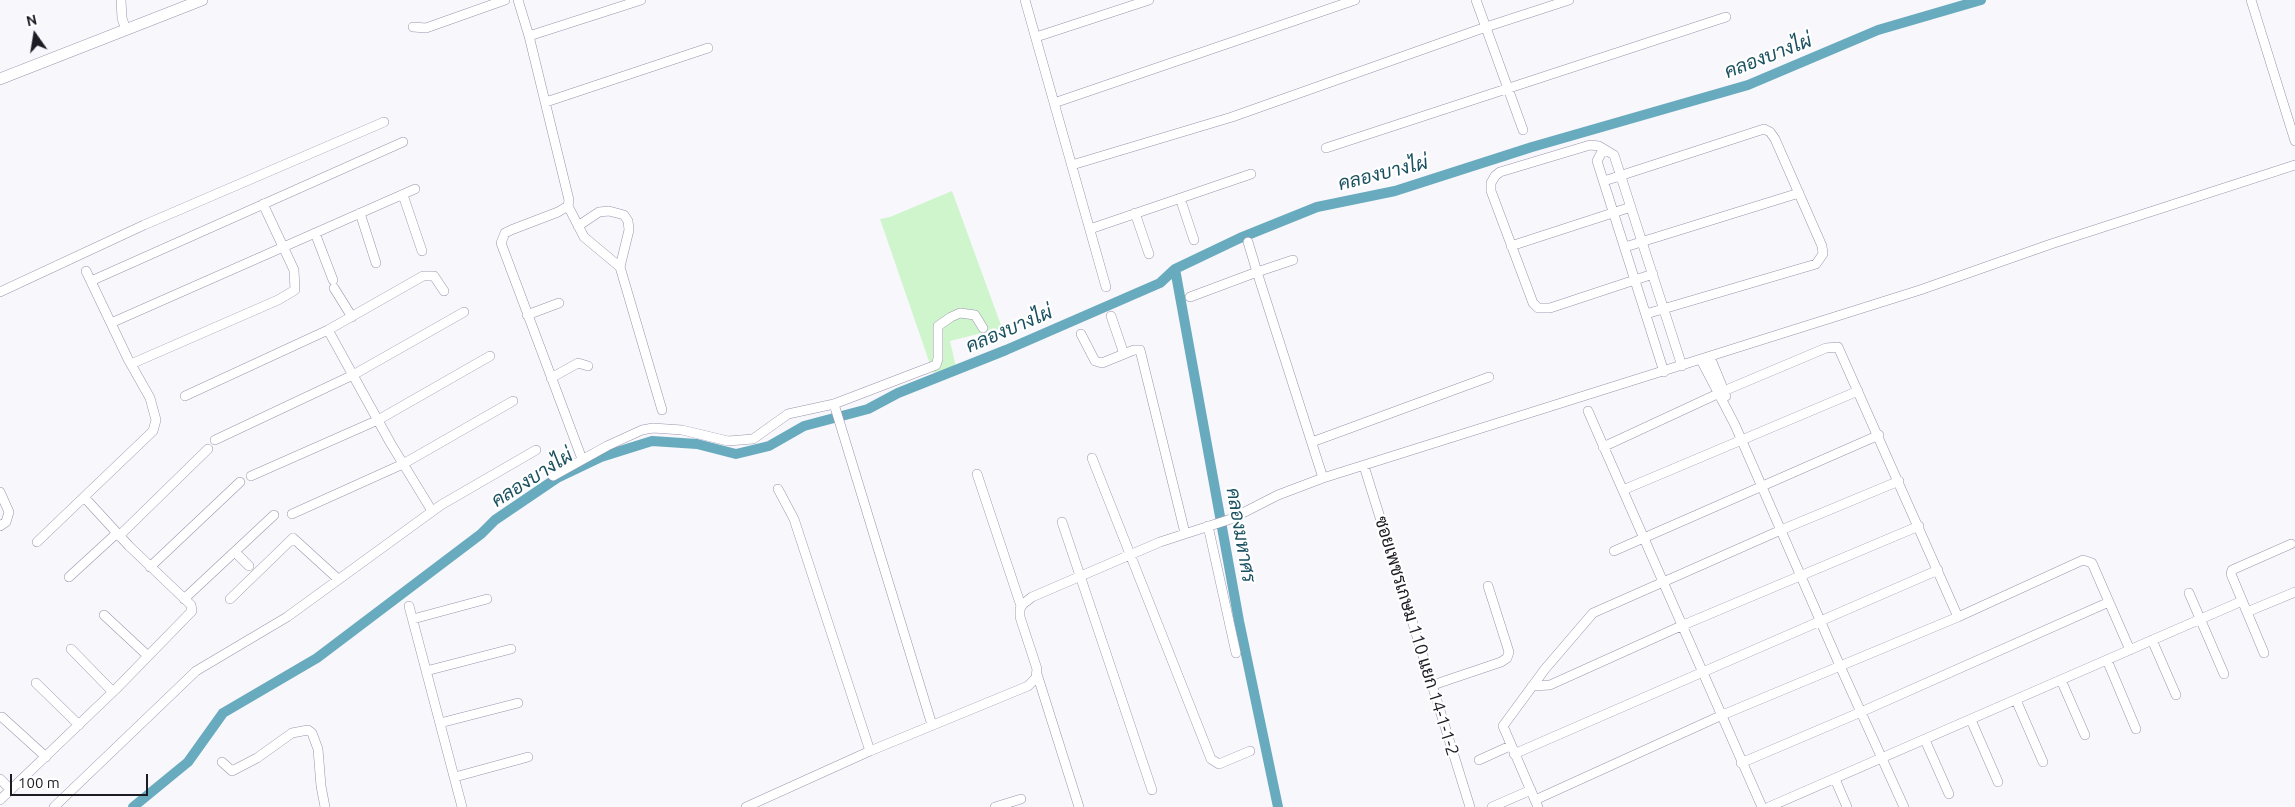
<!DOCTYPE html>
<meta charset="utf-8">
<style>
body{margin:0}
#map{position:relative;width:2295px;height:807px;overflow:hidden;background:#f8f7fc;font-family:Ubuntu,sans-serif}
canvas{display:block}
.north{position:absolute;left:10px;top:10px;width:50px;height:50px;-webkit-text-stroke:4px #fff;paint-order:stroke;rotate:347deg;font-size:14px;font-weight:700;line-height:20px;text-align:center;color:#1d1b24}
.north::after{content:'';display:block;margin:auto;width:18px;height:22px;background:#1d1b24;clip-path:polygon(50% 0,100% 100%,50% 72%,0 100%)}
.scale{position:absolute;left:10px;top:774px;width:138px;height:22px;box-sizing:border-box;border:2px solid #1d1b24;border-top:0;padding-left:6px;font-size:15px;line-height:18px;white-space:nowrap;color:#1d1b24;-webkit-text-stroke:4px #fff;paint-order:stroke}
</style>
<div id="map">
<canvas width="2295" height="807"></canvas>
<div class="north">N</div>
<div class="scale">100 m</div>
</div>
<script>
const ctx = document.querySelector('canvas').getContext('2d');
ctx.lineJoin = 'round';
function fill(path, color) {
  ctx.fillStyle = color;
  ctx.fill(path, 'evenodd');
}
function toPath(rows) {
  const path = new Path2D();
  for (const r of rows) {
    path.moveTo(r[0], r[1]);
    for (let i = 2; i < r.length; i += 2) path.lineTo(r[i], r[i + 1]);
  }
  return path;
}
function stroke(path, color, width, dash) {
  ctx.strokeStyle = color;
  ctx.lineWidth = width;
  ctx.lineCap = dash ? 'butt' : 'round';
  ctx.setLineDash(dash || []);
  ctx.stroke(path);
}
function label(font, color, halo, rows, align = 'center') {
  ctx.font = font + ' Ubuntu,Sarabun,sans-serif';
  ctx.lineWidth = 4.5;
  ctx.setLineDash([]);
  ctx.textBaseline = 'middle';
  ctx.strokeStyle = halo;
  ctx.fillStyle = color;
  for (const [text, x, y, turn = 0] of rows) {
    ctx.save();
    ctx.translate(x, y);
    ctx.rotate((+turn || 0) * Math.PI / 180);
    ctx.textAlign = isNaN(turn) ? turn : align;
    if (halo) ctx.strokeText(text, 0, 0);
    ctx.fillText(text, 0, 0);
    ctx.restore();
  }
}
fill(toPath([
 [952,191,1002,328,950,341,956,367,933,373,880,219,890,217]
]), '#cef5cb');
stroke(toPath([
 [1175,269,1239,621,1278,807],
 [133,807,188,762,223,713,317,658,481,534,495,520,557,478,601,457,652,441,697,444,736,454,769,446,804,426,868,409,898,393,1006,350,1160,283,1175,269,1240,238,1317,207,1395,191,1532,147,1748,85,1878,30,1981,0]
]), '#68abbe', 10);
const minor = toPath([
 [121,0,122,18,126,30],
 [518,0,529,36,641,0],
 [1025,0,1106,287],
 [1476,0,1523,130],
 [2251,0,2295,141],
 [413,27,426,28,505,0],
 [529,36,569,200,568,206,558,212,511,230,505,233,501,243,582,459],
 [1036,37,1149,0],
 [546,102,708,48],
 [1054,103,1355,0],
 [1326,148,1726,17],
 [1603,150,1597,161,1664,372],
 [1072,165,1232,117,1486,27,1569,0],
 [1604,181,1764,129,1770,132,1775,139,1822,246,1823,254,1816,264,1646,314],
 [403,195,422,251],
 [1180,198,1194,240],
 [568,206,584,237,620,267,662,410],
 [360,213,376,263],
 [1135,213,1149,254],
 [578,226,599,212,609,211,624,215,628,221,629,230,620,267],
 [1090,229,1251,174],
 [315,233,333,280],
 [1248,242,1257,272,1293,260],
 [1511,246,1631,207],
 [1625,247,1799,193],
 [1653,274,1550,308,1538,308,1533,303,1491,191,1491,183,1495,176,1500,172,1590,145,1599,146,1614,155,1682,366],
 [91,281,403,142],
 [334,288,352,317],
 [0,292,144,225,384,122],
 [1190,297,1257,272,1323,478],
 [527,315,559,303],
 [1111,316,1124,354],
 [111,323,415,189],
 [1081,334,1095,361,1102,363,1134,350,1140,350,1185,533],
 [1710,357,1726,396],
 [1701,360,1735,425,1840,666,1904,807],
 [131,364,278,300,295,290,294,270,263,204],
 [551,378,578,363,588,366],
 [185,396,328,330],
 [834,404,932,725],
 [1588,411,1762,807],
 [215,440,353,375,464,312],
 [1312,442,1489,377],
 [1603,447,1726,390,1826,348,1838,347,1958,617],
 [1092,458,1211,759,1219,764,1250,751],
 [1364,466,1470,807],
 [977,474,1021,606],
 [251,476,378,420,490,356],
 [553,476,607,446,642,430,653,428,682,430,728,441,753,439,788,414,834,404,936,365,938,359,938,326,951,317,960,313,975,315,983,328],
 [778,489,794,519,870,751],
 [1623,490,1858,391],
 [0,492,9,512,6,522,0,526],
 [84,497,153,431,156,420,150,398,128,359,86,271],
 [432,511,391,444,328,330,423,276,434,276,444,291],
 [292,514,403,464,513,401],
 [1062,522,1152,790],
 [1208,526,1236,653],
 [119,536,208,449],
 [1614,551,1879,435],
 [235,552,249,566],
 [150,567,240,482],
 [69,577,117,533],
 [2189,593,2224,674],
 [184,599,274,515],
 [230,599,293,538,338,579],
 [409,606,462,807],
 [2247,612,2295,592],
 [104,615,148,656],
 [413,619,487,599],
 [2152,640,2176,695],
 [71,649,113,692],
 [2264,653,2231,574,2232,570,2291,544],
 [2107,660,2136,729],
 [426,671,511,649],
 [1037,674,1079,807],
 [2061,680,2085,735],
 [36,683,79,725],
 [1433,685,1501,662,1507,658,1509,652,1488,586],
 [1532,686,1550,685,1681,626,1919,526],
 [2016,700,2043,762],
 [2,717,46,757],
 [1971,720,1998,782],
 [440,723,518,703],
 [1925,740,1949,794],
 [1514,754,1938,570],
 [1479,760,1510,746],
 [222,762,232,771,257,758,292,733,308,730,312,733,318,749,321,786,325,807],
 [1741,763,1861,712,2109,602],
 [455,777,528,757],
 [0,779,11,790],
 [1835,779,1847,807],
 [0,800,116,689,192,611,191,605,129,546,84,497,37,542],
 [1535,800,1720,716,1958,617,2083,560,2092,563,2130,650],
 [54,807,196,671,287,617,441,505,536,450],
 [746,807,870,751,1028,686,1036,678,1037,669,1020,617,1020,609,1023,604,1032,597,1160,542,1231,519,1278,495,1323,478,1920,290,2051,244,2295,165],
 [995,807,1021,799],
 [1492,807,1531,790],
 [1538,807,1503,726,1545,669,1593,613,1781,530,1899,481],
 [1769,807,2242,601]
]);
const tertiary = toPath([
 [0,79,202,0]
]);
stroke(minor, '#9b95ad', 10);
stroke(tertiary, '#9b95ad', 12);
stroke(minor, '#fff', 9);
stroke(tertiary, '#fff', 11);
label('18px', '#1d1b24', '#fff', [
 ["ซอยเพชรเกษม 110 แยก 14-1-1-2",1417,636,73]
]);
label('italic 19px', '#195160', '#fff', [
 ["คลองบางไผ่",1768,56,-21],
 ["คลองบางไผ่",1383,173,-14],
 ["คลองบางไผ่",1009,329,-23],
 ["คลองบางไผ่",532,478,-32],
 ["คลองมหาศร",1241,535,80]
]);
</script>
